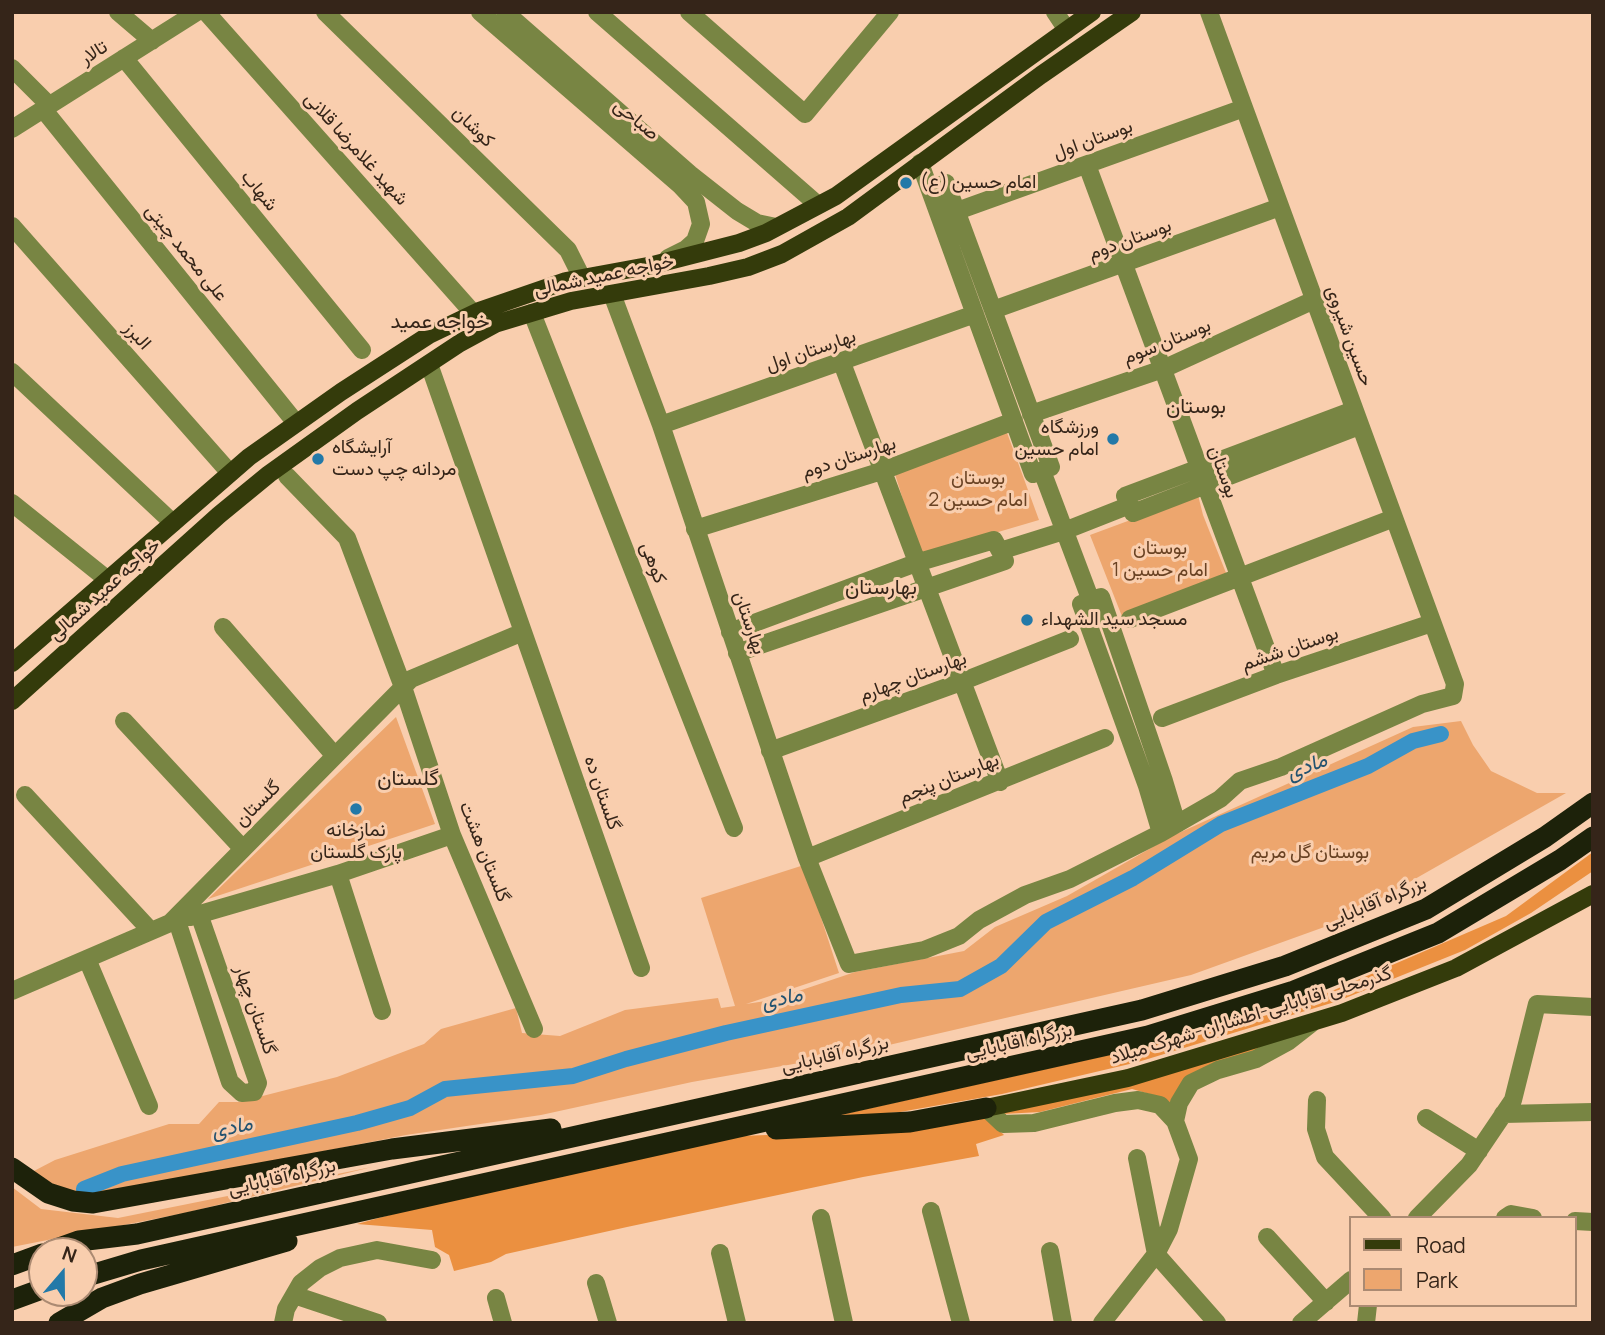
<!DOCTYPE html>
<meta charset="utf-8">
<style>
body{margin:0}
#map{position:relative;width:1605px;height:1335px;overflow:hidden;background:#f9ceae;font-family:Manrope,sans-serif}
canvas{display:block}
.frame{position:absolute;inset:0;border:14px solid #352519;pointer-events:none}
.legend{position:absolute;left:1349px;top:1216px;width:228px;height:91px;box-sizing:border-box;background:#f9ceae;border:2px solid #ab8a72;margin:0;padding:9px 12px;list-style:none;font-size:21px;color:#352519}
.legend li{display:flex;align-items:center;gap:14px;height:35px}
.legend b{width:35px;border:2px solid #ab8a72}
.north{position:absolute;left:28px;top:1237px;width:70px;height:70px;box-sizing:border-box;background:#f9ceae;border:2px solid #ab8a72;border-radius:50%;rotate:20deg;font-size:19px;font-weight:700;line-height:28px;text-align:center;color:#352519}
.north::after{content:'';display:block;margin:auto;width:24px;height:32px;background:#2379a8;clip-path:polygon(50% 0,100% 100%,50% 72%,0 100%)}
</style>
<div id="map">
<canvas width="1605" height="1335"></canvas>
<div class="frame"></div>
<ul class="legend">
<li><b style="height:9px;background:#343b0b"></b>Road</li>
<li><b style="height:19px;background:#eda66e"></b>Park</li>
</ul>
<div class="north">N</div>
</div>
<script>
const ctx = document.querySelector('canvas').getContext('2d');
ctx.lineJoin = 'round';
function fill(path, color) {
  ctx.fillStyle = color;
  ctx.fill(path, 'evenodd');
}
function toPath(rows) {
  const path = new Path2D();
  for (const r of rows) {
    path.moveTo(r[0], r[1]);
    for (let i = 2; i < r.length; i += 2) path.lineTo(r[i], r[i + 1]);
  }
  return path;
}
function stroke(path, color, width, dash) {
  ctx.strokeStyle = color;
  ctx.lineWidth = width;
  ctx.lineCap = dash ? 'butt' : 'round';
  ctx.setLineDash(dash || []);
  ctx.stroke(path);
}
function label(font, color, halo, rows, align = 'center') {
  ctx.font = font + ' Manrope,Vazirmatn,sans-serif';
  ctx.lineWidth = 6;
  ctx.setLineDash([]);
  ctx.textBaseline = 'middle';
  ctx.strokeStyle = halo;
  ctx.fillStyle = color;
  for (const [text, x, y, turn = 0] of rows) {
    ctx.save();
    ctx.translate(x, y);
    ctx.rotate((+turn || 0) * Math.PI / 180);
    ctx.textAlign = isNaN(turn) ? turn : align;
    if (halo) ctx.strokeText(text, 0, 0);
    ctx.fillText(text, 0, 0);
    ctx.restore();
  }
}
fill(toPath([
 [1006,430,1039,520,920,555,895,474],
 [1198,495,1203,515,1230,583,1125,624,1090,535],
 [396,717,435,824,208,899],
 [1461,721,1473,745,1491,771,1537,793,1566,793,1341,921,1191,975,850,1054,692,1082,541,1115,406,1135,113,1193,63,1192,32,1172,55,1160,169,1124,199,1124,219,1102,239,1102,337,1077,424,1044,441,1029,516,1008,522,1033,560,1036,625,1010,718,998,721,1008,735,1006,701,898,804,865,839,973,746,1004,772,1000,855,972,964,951,995,927,1067,896,1172,836,1413,727],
 [372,1167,185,1213,12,1247,12,1187,41,1209,118,1218]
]), '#eda66e');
fill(toPath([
 [1593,852,1593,871,1531,913,1465,950,1338,1001,1138,1062,1002,1094,900,1112,821,1119,1153,1045,1290,1009,1506,916],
 [1272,1043,1231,1060,1171,1108,1153,1095,1132,1089,1040,1112,1003,1114,996,1111],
 [984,1115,1004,1135,976,1144,979,1156,863,1177,627,1227,506,1254,491,1262,454,1271,449,1255,435,1247,432,1230,357,1224,462,1195,740,1136,820,1133]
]), '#eb9040');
stroke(toPath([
 [84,1189,122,1174,357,1123,410,1108,445,1089,573,1076,626,1059,726,1033,901,995,960,989,1001,966,1046,922,1133,878,1221,824,1368,766,1413,741,1441,734]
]), '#3993c8', 16);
stroke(toPath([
 [118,12,152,41],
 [206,12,474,314],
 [325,12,568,250,582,278],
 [480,12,681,186,696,202,701,224,695,241,686,249,668,258],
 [505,12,690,174,737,211,757,223,776,227],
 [597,12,818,205],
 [689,12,805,114,890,12],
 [1055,12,1067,30],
 [124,58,362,350],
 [12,68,49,105],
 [43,109,296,423],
 [12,129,197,12],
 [920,163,1033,474,1051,467,946,183,930,189],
 [1087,165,1276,675],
 [957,211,1244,108],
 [12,226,230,473],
 [612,294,661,425,807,858,849,964,924,950,959,936,979,920,1025,895,1070,879,1161,833,1220,799,1240,781,1281,767,1422,704,1453,696,1455,684,1209,12],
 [993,310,1280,207],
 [532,313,734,828],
 [842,363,1000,782],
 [429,364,641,968],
 [12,372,173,523],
 [1031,414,1163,369,1314,300],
 [661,425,975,314],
 [1042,471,1091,601],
 [287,476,347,538,403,687,452,835,534,1029],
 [12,503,108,580],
 [1130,505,1133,513,1359,426],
 [695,529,882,471,1014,421],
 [1130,619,1394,518],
 [223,627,335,756],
 [730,632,916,563,994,540,1000,551],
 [737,653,1005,561,1000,551,1064,531,1130,505,1125,496,1354,410],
 [1162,718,1276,675,1432,623],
 [124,721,243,849],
 [770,751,961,682,1070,639],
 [1164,781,1177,824],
 [1147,786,1155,787,1164,781,1101,597,1081,604,1147,786,1161,833],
 [25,795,151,931],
 [807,858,1105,738],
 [338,874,382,1011],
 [190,917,338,874,452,835],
 [177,921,230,1082,242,1093,254,1092,258,1083,199,914],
 [87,959,149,1106],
 [12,991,170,923,411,679,523,632],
 [1317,1100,1316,1129,1325,1157,1382,1218],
 [986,1108,1003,1124,1034,1123,1115,1103,1138,1100,1160,1105,1175,1121,1189,1159,1169,1229,1156,1254,1102,1323],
 [1503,1114,1593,1112],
 [1426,1118,1479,1151],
 [1175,1121,1179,1103,1191,1083,1218,1070,1256,1059,1289,1041,1312,1023],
 [1137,1158,1156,1254,1217,1323],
 [931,1211,961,1323],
 [821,1218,844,1323],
 [1417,1218,1469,1165,1513,1100,1537,1004,1593,1007],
 [1505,1218,1511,1214,1533,1218],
 [1575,1221,1593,1222],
 [1267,1237,1326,1302],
 [1050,1251,1063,1323],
 [720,1253,737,1323],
 [596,1283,608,1323],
 [294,1295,378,1323],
 [496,1298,503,1323],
 [283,1323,286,1309,301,1283,320,1268,340,1258,377,1250,432,1260],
 [1301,1323,1351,1280],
 [1366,1323,1368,1305]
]), '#788543', 18);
stroke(toPath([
 [12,663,249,457,341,392,429,335,479,311,566,281,653,265,739,243,766,233,836,196,1092,12],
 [12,701,219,515,269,474,357,411,460,343,495,324,571,301,709,276,748,267,782,254,848,217,1041,75,1132,12],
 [986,1108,1128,1078,1342,1013,1456,968,1593,894]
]), '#343b0b', 18);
stroke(toPath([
 [776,1129,910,1122,986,1108],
 [12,1168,48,1193,73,1201,93,1203,392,1149,551,1129],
 [51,1251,79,1241,137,1234,1142,1010,1285,966,1426,909,1545,837,1593,803],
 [12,1265,42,1254],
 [84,1277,141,1260,1148,1036,1294,991,1438,933,1560,860,1593,837],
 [12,1300,42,1289],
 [59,1323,102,1298,140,1284,287,1241]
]), '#1d220a', 21);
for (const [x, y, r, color] of [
 [906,183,7,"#2379a8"],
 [1113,439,7,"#2379a8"],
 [318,459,7,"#2379a8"],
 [1027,620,7,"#2379a8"],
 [356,809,7,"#2379a8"]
]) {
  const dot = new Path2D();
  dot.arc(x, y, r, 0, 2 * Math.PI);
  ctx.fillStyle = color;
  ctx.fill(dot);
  stroke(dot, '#f9ceae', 2.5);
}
label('19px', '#352519', '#f9ceae', [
 ["تالار",94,53,-32],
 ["صباحی",636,120,40],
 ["کوشان",473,127,44],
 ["بوستان اول",1093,140,-20],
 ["شهید غلامرضا قلانی",356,149,48],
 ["شهاب",259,191,51],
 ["بوستان دوم",1130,240,-20],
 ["علی محمد چیتی",186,253,51],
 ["خواجه عمید شمالی",604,276,-12],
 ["البرز",137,336,48],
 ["حسین شیروی",1349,336,70],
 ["بوستان سوم",1167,342,-22],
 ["بهارستان اول",811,351,-19],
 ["بهارستان دوم",849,458,-18],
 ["بوستان",1223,472,70],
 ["کوهی",653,563,69],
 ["خواجه عمید شمالی",105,590,-42],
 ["بهارستان",749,623,71],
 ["بوستان ششم",1290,649,-19],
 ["بهارستان چهارم",913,677,-20],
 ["بهارستان پنجم",949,779,-22],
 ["گلستان ده",602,793,71],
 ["گلستان",258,804,-45],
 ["گلستان هشت",484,852,68],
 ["بزرگراه آقابابایی",1375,903,-23],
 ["گلستان چهار",255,1010,71],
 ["گذرمحلی اقابابایی-اطشاران-شهرک میلاد",1251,1016,-17],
 ["بزرگراه اقابابایی",1019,1042,-13],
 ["بزرگراه آقابابایی",835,1055,-13],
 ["بزرگراه آقابابایی",282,1178,-13]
]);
label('19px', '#352519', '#f9ceae', [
 ["امام حسین (ع)",920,183],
 ["ورزشگاه",1099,428,"right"],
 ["امام حسین",1099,450,"right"],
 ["آرایشگاه",332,448],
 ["مردانه چپ دست",332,470],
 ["مسجد سید الشهداء",1041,620],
 ["نمازخانه",356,831,"center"],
 ["پارک گلستان",356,853,"center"]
], 'left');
label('19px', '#694223', '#f9ceae', [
 ["بوستان",978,479],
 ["امام حسین 2",978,501],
 ["بوستان",1160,549],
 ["امام حسین 1",1160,571],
 ["بوستان گل مریم",1310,853]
]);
label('21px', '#352519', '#f9ceae', [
 ["خواجه عمید",440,322],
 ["بوستان",1196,407],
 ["بهارستان",881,588],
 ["گلستان",408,779]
]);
label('italic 21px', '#245370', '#f9ceae', [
 ["مادی",1307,767,-21],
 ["مادی",782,999,-12],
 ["مادی",232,1128,-12]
]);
</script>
